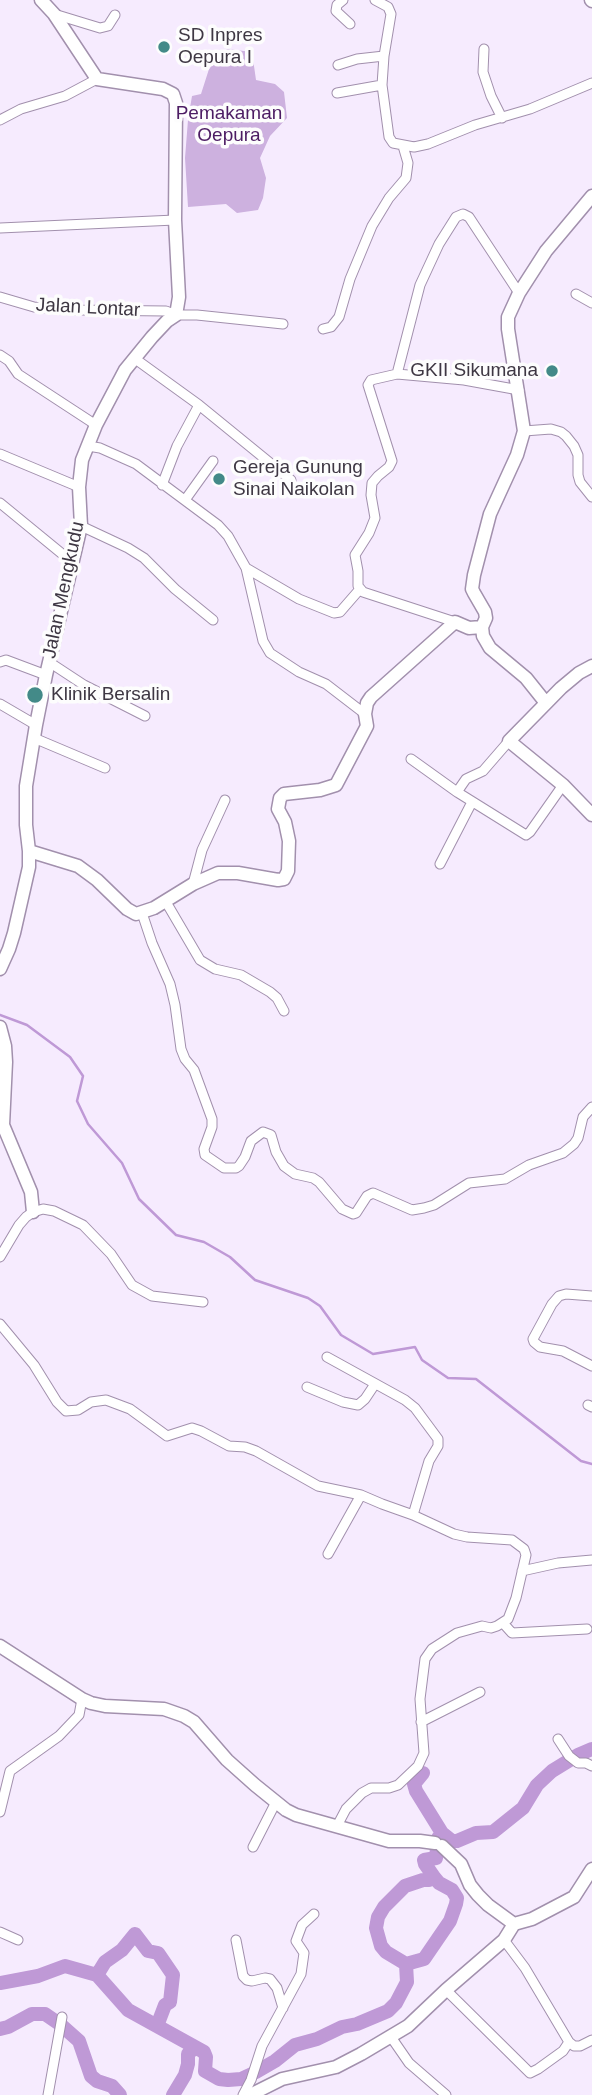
<!DOCTYPE html>
<style>
body{margin:0}
canvas{display:block;background:#f6ebfe}
</style>
<canvas width="592" height="2095"></canvas>
<script>
const ctx = document.querySelector('canvas').getContext('2d');
ctx.lineJoin = 'round';
function fill(path, color) {
  ctx.fillStyle = color;
  ctx.fill(path, 'evenodd');
}
function toPath(rows) {
  const path = new Path2D();
  for (const r of rows) {
    path.moveTo(r[0], r[1]);
    for (let i = 2; i < r.length; i += 2) path.lineTo(r[i], r[i + 1]);
  }
  return path;
}
function stroke(path, color, width, dash) {
  ctx.strokeStyle = color;
  ctx.lineWidth = width;
  ctx.lineCap = dash ? 'butt' : 'round';
  ctx.setLineDash(dash || []);
  ctx.stroke(path);
}
function label(font, color, halo, rows, align = 'center') {
  ctx.font = font + ' Arial,sans-serif';
  ctx.lineWidth = 7;
  ctx.setLineDash([]);
  ctx.textBaseline = 'middle';
  ctx.strokeStyle = halo;
  ctx.fillStyle = color;
  for (const [text, x, y, turn = 0] of rows) {
    ctx.save();
    ctx.translate(x, y);
    ctx.rotate((+turn || 0) * Math.PI / 180);
    ctx.textAlign = isNaN(turn) ? turn : align;
    if (halo) ctx.strokeText(text, 0, 0);
    ctx.fillText(text, 0, 0);
    ctx.restore();
  }
}
fill(toPath([
 [227,49,252,52,256,80,275,84,284,92,287,118,270,136,260,158,266,178,263,198,258,210,237,213,226,204,188,207,185,158,188,120,192,96,201,94,209,69]
]), '#cdb1df');
stroke(toPath([
 [0,1015,27,1025,70,1057,83,1076,77,1101,88,1124,122,1163,139,1199,176,1235,204,1242,230,1257,255,1280,308,1298,320,1306,341,1335,373,1354,415,1347,422,1360,448,1378,476,1379,581,1461,592,1464]
]), '#bf99d6', 2.5);
stroke(toPath([
 [423,1773,414,1784,416,1791,442,1833],
 [434,1877,439,1883,452,1890,457,1898,456,1904,450,1921,424,1959,406,1964,386,1952,381,1946,376,1928,378,1917,384,1907,405,1886,423,1880,429,1880,434,1877,425,1864,424,1860,436,1858,437,1848,440,1843,438,1838,442,1833,452,1841,457,1841,476,1833,493,1832,523,1808,537,1785,552,1771,578,1755,592,1749],
 [97,1975,105,1962,122,1950,135,1934,148,1951,158,1953,173,1975,170,2002,165,2005,157,2026],
 [0,1983,38,1976,65,1966,97,1975,128,2010,204,2052,206,2057,205,2071,219,2079,228,2080,241,2079,256,2072,275,2061,295,2045,317,2039,342,2027,357,2024,388,2011,396,2003,407,1982,406,1964],
 [0,2029,8,2027,32,2014,45,2014,61,2025,79,2041,91,2076,97,2081,112,2086,120,2095],
 [173,2095,185,2075,188,2064,188,2054,195,2047]
]), '#bf99d6', 14);
const street = toPath([
 [343,0,337,5,336,11,350,24],
 [375,0,388,7,391,14,384,56,382,85,389,137,393,143,414,147,428,144,475,125,530,109,592,83],
 [54,14,100,28,108,26,115,15],
 [484,49,483,72,491,96,502,118],
 [338,65,357,59,384,56],
 [337,93,382,85],
 [0,120,21,109,65,96,97,79],
 [0,228,175,220],
 [576,294,592,303],
 [0,297,34,307,79,310,166,311,176,315,197,315,283,324],
 [323,329,331,327,339,317,350,279,372,226,389,198,406,178,408,163,403,146],
 [0,355,9,361,18,374,96,425],
 [134,358,199,405,291,480],
 [397,374,420,285,439,244,456,217,463,214,469,217,519,293],
 [524,431,551,429,561,432,566,436,574,446,578,455,578,475,580,482,592,497],
 [88,446,100,448,136,464,218,525,228,536,246,568,263,641,270,653,299,672,326,684,365,714],
 [0,454,79,487],
 [162,485,177,446,199,405],
 [185,500,213,461],
 [0,503,72,562],
 [81,526,128,548,144,558,175,589,213,620],
 [246,568,299,599,334,613,340,612,360,589],
 [455,622,369,594,363,592,358,586,358,571,355,555,369,533,375,518,371,495,372,483,378,476,389,467,392,461,368,385,371,380,397,374,464,380,519,390],
 [0,662,6,660,46,675],
 [49,662,84,685,145,716],
 [0,704,36,725],
 [34,738,105,768],
 [509,741,483,771,466,779,457,792,526,835,530,832,563,785],
 [411,759,457,792],
 [440,864,472,802],
 [193,884,202,850,225,800],
 [166,902,200,960,215,969,241,975,270,992,277,998,284,1011],
 [142,913,152,943,170,984,175,1005,181,1049,185,1059,194,1070,212,1119,212,1127,204,1149,205,1155,224,1168,236,1168,239,1166,245,1157,251,1141,263,1132,271,1135,276,1152,284,1166,295,1174,313,1178,319,1182,342,1209,353,1214,356,1213,367,1196,373,1193,412,1210,424,1208,434,1205,469,1183,505,1179,529,1165,563,1153,574,1144,578,1138,583,1117,592,1107],
 [0,1257,19,1225,26,1217,33,1212,43,1209,54,1211,83,1225,111,1254,132,1285,152,1296,203,1302],
 [592,1296,566,1294,559,1296,552,1304,533,1339,534,1342,540,1347,563,1351,592,1366],
 [0,1324,34,1365,57,1402,66,1411,78,1410,91,1402,106,1400,130,1409,167,1436,192,1428,201,1431,229,1446,245,1447,256,1451,318,1486,361,1495,382,1504,413,1515,454,1534,467,1537,512,1540,524,1549,526,1555,516,1598,508,1619,497,1626,491,1628,482,1626,457,1633,432,1649,425,1659,420,1699,424,1753,418,1766,398,1785,389,1788,371,1788,362,1793,346,1809,337,1826],
 [327,1357,405,1400,415,1408,438,1439,438,1446,429,1461,413,1515],
 [307,1387,343,1402,358,1405,365,1399,375,1384],
 [588,1405,592,1407],
 [328,1554,361,1495],
 [522,1571,558,1563,592,1560],
 [503,1623,512,1633,587,1629],
 [421,1722,480,1692],
 [558,1739,569,1756,578,1763,586,1763,592,1766],
 [0,1812,10,1771,59,1736,79,1715,82,1699],
 [253,1847,276,1802],
 [0,1932,18,1940],
 [236,1940,243,1976,247,1980,252,1981,265,1978,270,1979,277,1988,283,2008],
 [504,1940,525,1968,569,2042,574,2046,580,2046,592,2040],
 [446,1990,530,2073,538,2069,563,2051,569,2042],
 [391,2037,409,2063,446,2095],
 [48,2095,62,2017],
 [243,2095,251,2080,262,2046,301,1974,304,1953,296,1941,302,1925,314,1914]
]);
const secondary = toPath([
 [41,0,54,14,97,79,163,89,173,94,176,103,175,220,179,297,176,315,167,321,152,337,125,370,96,425,82,460,79,487,81,526,46,675,36,725,26,786,26,825,29,851,78,866,97,880,127,909,136,914,154,908,193,884,218,873,238,873,278,880,284,879,288,871,289,841,285,822,278,809,280,798,284,794,320,790,336,785,367,726,365,714,367,703,371,697,455,622,469,628,482,627,486,618,485,612,474,593,472,589,474,575,490,514,517,455,524,431,508,329,508,317,519,293,546,251,592,196],
 [591,0,592,1],
 [482,627,483,636,490,648,526,678,546,703],
 [592,666,579,673,561,688,509,741,563,785,592,815],
 [0,969,9,949,14,933,29,867,29,851],
 [0,1027,5,1046,6,1062,3,1125,31,1192,33,1212],
 [0,1646,82,1699,91,1703,105,1706,164,1709,184,1716,194,1722,227,1760,255,1785,286,1810,296,1815,389,1841,420,1841,435,1843],
 [442,1846,461,1864,470,1885,478,1895,488,1905,514,1924,532,1919,574,1897,592,1869],
 [250,2095,282,2079,336,2067,361,2054,408,2026,446,1990,504,1940,514,1924]
]);
stroke(street, '#a290ad', 11);
stroke(secondary, '#a290ad', 15);
stroke(street, '#fff', 9);
stroke(secondary, '#fff', 12);
for (const [x, y, r, color] of [
 [164,47,7,"#438a88"],
 [552,371,7,"#438a88"],
 [219,479,7,"#438a88"],
 [35,695,9,"#438a88"]
]) {
  const dot = new Path2D();
  dot.arc(x, y, r, 0, 2 * Math.PI);
  ctx.fillStyle = color;
  ctx.fill(dot);
  stroke(dot, '#fdfdfd', 2.5);
}
label('19px', '#3e3743', '#fdfdfd', [
 ["SD Inpres",178,36],
 ["Oepura I",178,58],
 ["GKII Sikumana",538,371,"right"],
 ["Gereja Gunung",233,468],
 ["Sinai Naikolan",233,490],
 ["Klinik Bersalin",51,695]
], 'left');
label('19px', '#4c1c63', '#fdfdfd', [
 ["Pemakaman",229,114],
 ["Oepura",229,136]
]);
label('19px', '#3e3743', '#fdfdfd', [
 ["Jalan Lontar",88,308,3],
 ["Jalan Mengkudu",64,590,-78]
]);
</script>
